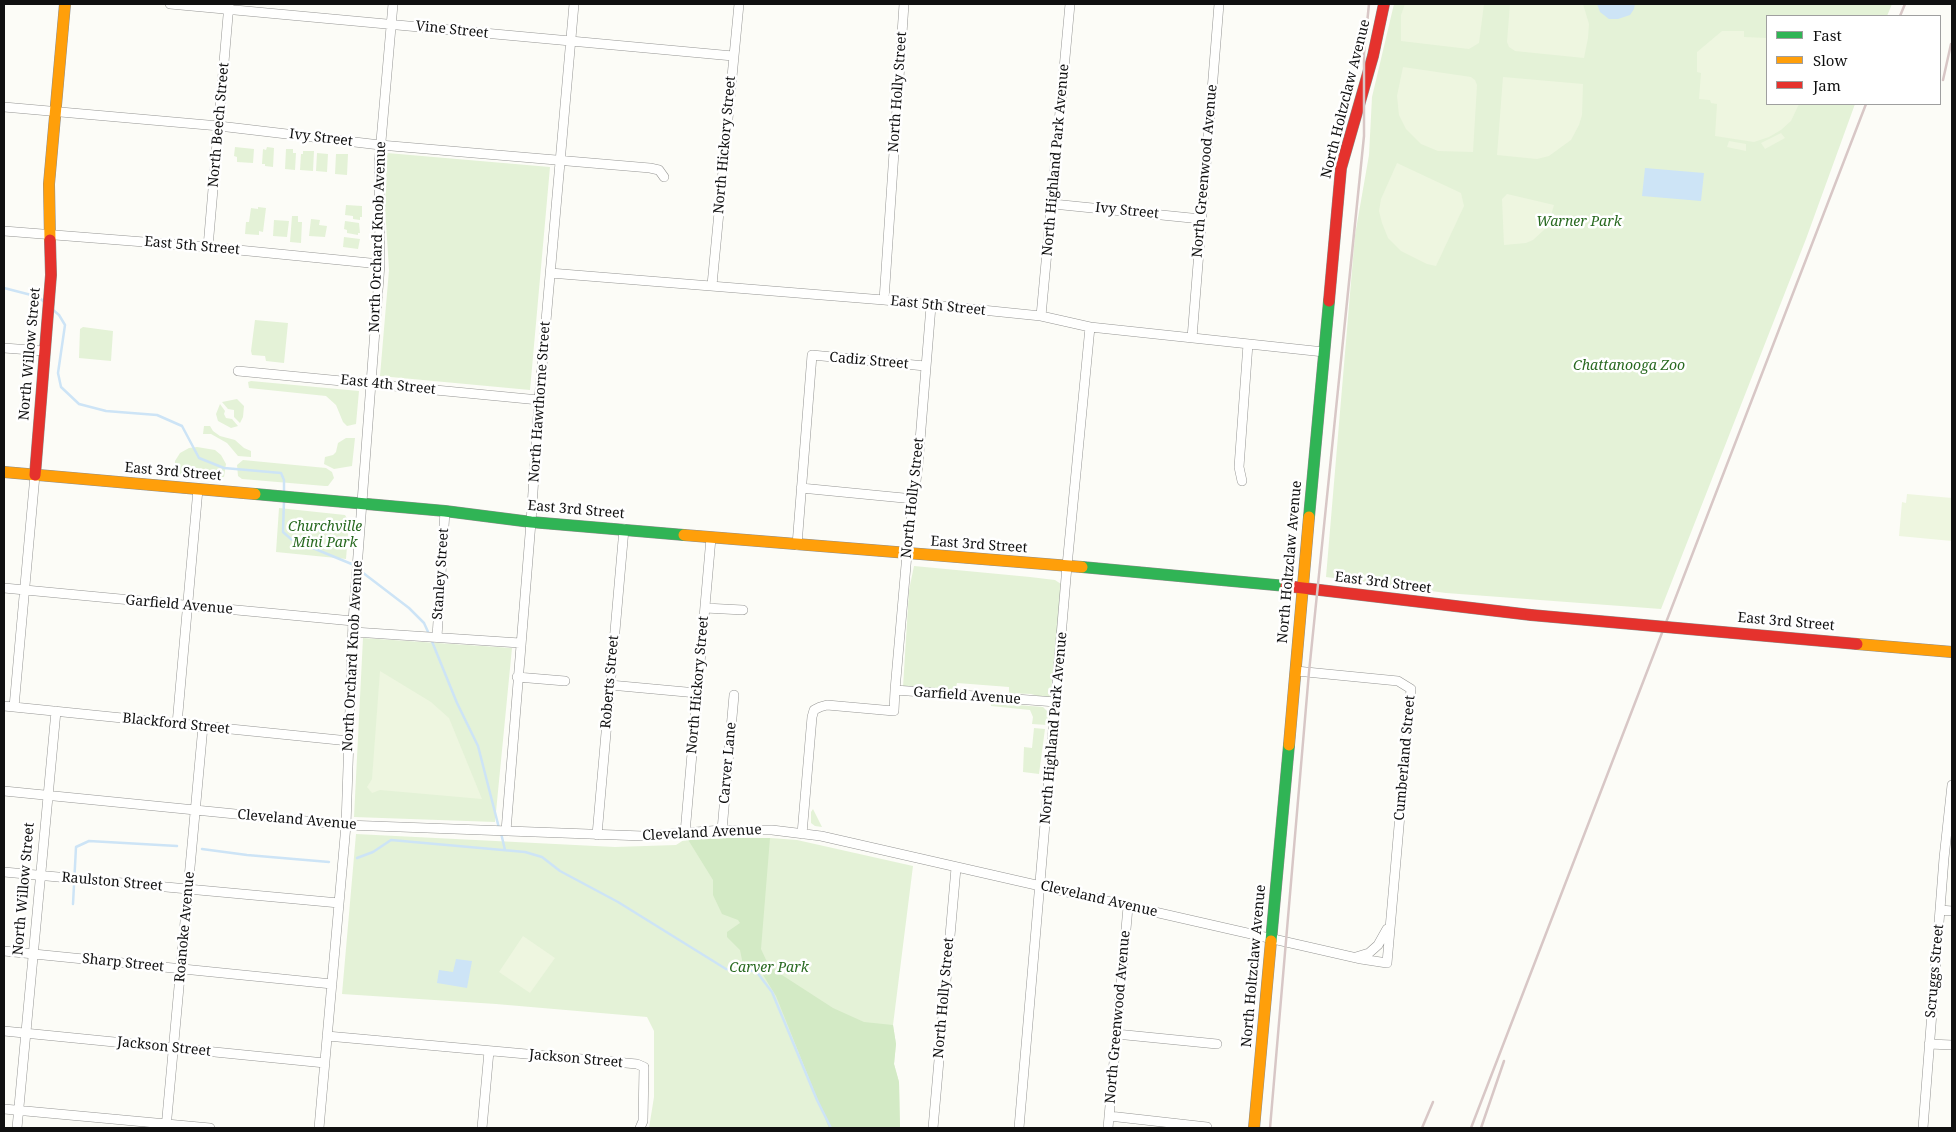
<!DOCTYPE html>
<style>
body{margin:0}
#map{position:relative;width:1956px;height:1132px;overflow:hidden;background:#fcfcf7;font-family:"Noto Serif",serif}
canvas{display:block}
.frame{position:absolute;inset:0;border:5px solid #101010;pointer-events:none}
.legend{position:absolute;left:1766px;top:15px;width:175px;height:90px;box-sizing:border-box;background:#fff;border:1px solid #9f9f9f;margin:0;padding:6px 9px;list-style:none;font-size:15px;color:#101010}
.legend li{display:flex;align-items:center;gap:10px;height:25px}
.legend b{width:25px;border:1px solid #9f9f9f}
</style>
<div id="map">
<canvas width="1956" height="1132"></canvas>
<div class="frame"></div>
<ul class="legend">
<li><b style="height:6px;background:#30b455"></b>Fast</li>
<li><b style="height:6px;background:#ff9f0a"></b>Slow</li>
<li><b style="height:6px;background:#e5322d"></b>Jam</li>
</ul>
</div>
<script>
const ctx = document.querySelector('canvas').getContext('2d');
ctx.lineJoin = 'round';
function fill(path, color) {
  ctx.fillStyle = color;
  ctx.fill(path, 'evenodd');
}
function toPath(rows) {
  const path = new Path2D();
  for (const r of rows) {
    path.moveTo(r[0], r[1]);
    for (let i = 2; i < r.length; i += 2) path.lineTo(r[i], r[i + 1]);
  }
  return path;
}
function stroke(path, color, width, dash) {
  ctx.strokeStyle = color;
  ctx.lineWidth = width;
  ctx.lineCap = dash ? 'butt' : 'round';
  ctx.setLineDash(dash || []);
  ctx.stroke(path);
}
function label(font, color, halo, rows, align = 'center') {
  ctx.font = font + ' "Noto Serif",serif';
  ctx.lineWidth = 5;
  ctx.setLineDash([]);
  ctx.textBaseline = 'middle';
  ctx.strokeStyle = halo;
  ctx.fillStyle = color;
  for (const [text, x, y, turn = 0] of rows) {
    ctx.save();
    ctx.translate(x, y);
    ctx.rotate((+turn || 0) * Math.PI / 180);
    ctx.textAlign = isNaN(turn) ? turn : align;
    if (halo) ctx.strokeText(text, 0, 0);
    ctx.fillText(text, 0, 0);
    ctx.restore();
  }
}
fill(toPath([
 [1394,4,1892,4,1887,16,1767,16,1767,104,1855,104,1806,239,1661,609,1446,593,1326,577,1355,235,1369,155,1372,97],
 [235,147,254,149,253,163,237,162,237,157,234,156],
 [267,147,274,148,273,167,265,166,265,164,262,164,263,149,266,150],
 [286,149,293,149,293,153,296,153,295,170,285,169],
 [303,151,314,151,313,171,300,170,301,154,303,154],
 [317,153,328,154,327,172,316,171],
 [387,153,550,167,530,390,380,376,389,270,385,207],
 [336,154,348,154,347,175,335,174],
 [346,205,362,206,362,217,360,217,360,220,353,219,353,216,345,215],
 [258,207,266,208,263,232,259,231,259,235,245,234,246,222,249,222,251,208,258,209],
 [292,216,298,216,298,222,302,222,301,243,290,242],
 [311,219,320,220,319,225,327,226,325,237,309,236],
 [274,220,289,221,287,237,273,236],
 [345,221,359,223,360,233,358,233,358,235,347,233,347,230,344,229],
 [344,237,360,239,358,249,343,247],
 [255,320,288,323,284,363,266,361,265,356,252,355,251,351],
 [83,327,113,331,111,361,79,358,80,329],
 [251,381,359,391,356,424,347,426,343,422,336,405,326,396,249,388,248,382],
 [237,399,244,406,243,417,240,423,234,417,234,410,228,409,222,402],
 [220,404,225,411,224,414,226,418,232,419,238,426,231,428,218,421,216,414],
 [204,426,210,426,213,431,220,436,235,440,244,448,251,451,251,457,238,456,227,443,211,434,203,434],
 [346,438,355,438,352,466,334,469,324,464,325,457,333,455,336,452,338,443],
 [197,447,215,450,221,455,226,464,224,477,207,478,178,475,175,466,175,461,180,453,189,448],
 [243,460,326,468,332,472,334,478,328,486,325,486,242,479,238,476,237,465],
 [279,508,345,515,349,522,346,559,276,552],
 [914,566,1030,577,1055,580,1061,584,1054,669,1049,699,1031,694,1009,693,1009,687,957,683,955,691,903,687,909,590],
 [363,638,512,648,495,822,354,817],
 [991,703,1043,707,1049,713,1047,725,1032,724,1033,717,1030,710,991,706],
 [1034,728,1045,729,1039,774,1023,772,1024,747,1032,748],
 [813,809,822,827,815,826,811,823,811,812],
 [356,834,615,847,676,845,687,838,770,838,797,840,913,866,893,1025,896,1044,894,1064,899,1082,900,1128,649,1128,654,1097,654,1031,647,1017,496,1004,342,994]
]), '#e4f2d7');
fill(toPath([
 [687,838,770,838,761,949,767,962,782,975,833,1008,864,1022,893,1025,896,1044,894,1064,899,1082,900,1128,829,1128,776,996,760,970,743,965,740,950,727,937,727,932,740,923,738,920,722,914,713,895,713,880]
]), '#d3eac5');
fill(toPath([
 [1405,4,1484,4,1479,43,1469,49,1401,41,1401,15],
 [1510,4,1583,4,1589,24,1588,38,1584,58,1515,51,1509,47,1507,42],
 [1722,31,1744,31,1744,37,1767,38,1767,104,1799,104,1791,121,1781,130,1769,137,1754,142,1715,136,1717,104,1711,103,1710,100,1699,99,1701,73,1697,72,1697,52],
 [1403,67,1471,77,1475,80,1477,85,1473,152,1438,151,1421,144,1406,129,1399,115,1397,96],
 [1503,77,1583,84,1582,115,1579,125,1571,140,1549,156,1537,159,1497,155],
 [1781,133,1785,138,1765,149,1761,143],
 [1729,141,1746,144,1746,151,1727,147],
 [1397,163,1461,193,1464,206,1436,266,1427,264,1401,251,1388,238,1382,223,1379,211,1381,199],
 [1507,194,1554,205,1549,222,1544,230,1533,240,1526,243,1504,245,1502,199],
 [1907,494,1952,498,1952,541,1899,536,1902,502,1906,503],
 [380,671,431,702,449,718,482,799,380,790,372,793,367,787,372,779],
 [523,936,555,958,530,993,499,972]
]), '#eef6e0');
fill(toPath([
 [1597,4,1635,4,1634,9,1630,15,1618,19,1609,19,1600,12],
 [1645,168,1704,173,1701,201,1642,196],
 [456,959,472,961,467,988,437,983,439,970,453,972]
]), '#cde4f6');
stroke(toPath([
 [4,288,39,297,44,302],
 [52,309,59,315,65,325,58,373,61,387,79,404,106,411,157,415,182,426,199,458,224,468,281,473,284,480,284,492],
 [284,500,283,532,291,539,354,565],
 [358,569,409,608,424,623,429,634],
 [431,639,457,703,478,746,499,828],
 [501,833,505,850],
 [202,849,247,855,329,862],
 [357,858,373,852,391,840,525,852,542,857,560,871,618,902,726,969,756,971,772,992,817,1100,831,1128],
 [73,904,76,847,89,841,177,846]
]), '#cde4f6', 2.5);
const street = toPath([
 [170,4,733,56],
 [4,107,219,126,380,145,650,168,659,170,664,177],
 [1053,204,1201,219],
 [4,231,208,247,380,264],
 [208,247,229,4],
 [550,273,884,300,1041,316,1090,327,1324,352],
 [712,285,739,4],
 [884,300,904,4],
 [1041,316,1070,4],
 [1192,338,1219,4],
 [4,348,44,351],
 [238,371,539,400],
 [1242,481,1239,467,1248,344],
 [801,488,914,499],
 [797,545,812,355,925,366],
 [4,588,353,621],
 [705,608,743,610],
 [354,632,520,643],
 [437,637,445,511],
 [517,677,565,681],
 [610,685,697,693],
 [895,690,907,554,918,465,931,306],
 [4,706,349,741],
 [14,707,35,475],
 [177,724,198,489],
 [4,791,346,825,643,836,722,830,772,830,821,836,1361,959,1387,963,1411,689,1398,681,1296,671],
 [722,830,734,695],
 [506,831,531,522,539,400,574,4],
 [685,833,711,538],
 [802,834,812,717,814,710,820,707,827,705,894,711,895,690,1056,702],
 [597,835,624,529],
 [4,872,339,903],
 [1940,910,1952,911],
 [4,951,332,984],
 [1356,957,1369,953,1378,945,1387,929],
 [4,1031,325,1063],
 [1116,1034,1217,1044],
 [327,1036,637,1064,644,1067,643,1121,640,1128],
 [1929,1044,1952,1045],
 [4,1109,210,1128],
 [1109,1116,1207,1127],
 [17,1128,56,711],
 [166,1128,203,726],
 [319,1128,346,825,353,621,380,264,379,164,393,4],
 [482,1128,489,1051],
 [933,1128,956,868],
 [1019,1128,1067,566,1090,327],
 [1108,1128,1128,907],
 [1923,1128,1944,858,1952,785]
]);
const fast = toPath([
 [255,494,445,511,531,522,684,535],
 [1309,517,1329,301],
 [1082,567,1286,586],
 [1271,941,1289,745]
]);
const slow = toPath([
 [50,240,49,184,65,4],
 [4,472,255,494],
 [684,535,1082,567],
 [1857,644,1952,652],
 [1289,745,1309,517],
 [1254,1128,1271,941]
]);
const jam = toPath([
 [1329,301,1341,168,1373,56,1384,4],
 [35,475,51,275,50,240],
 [1286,586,1531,615]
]);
stroke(street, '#969694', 10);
stroke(fast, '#8d8d8b', 12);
stroke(slow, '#8d8d8b', 12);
stroke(jam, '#8d8d8b', 12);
stroke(street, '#fffffe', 9);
stroke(fast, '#30b455', 11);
stroke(slow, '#ff9f0a', 11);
stroke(jam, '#e5322d', 11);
stroke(toPath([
 [1900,16,1905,4],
 [1943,80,1951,44],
 [1270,1128,1309,672,1364,136,1364,53,1369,4],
 [1422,1128,1433,1102],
 [1471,1128,1866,104],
 [1481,1128,1504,1061]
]), '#d8c7c6', 2.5);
const jamBridge = toPath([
 [1531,615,1857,644]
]);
stroke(jamBridge, '#8d8d8b', 12, []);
stroke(jamBridge, '#e5322d', 11);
label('14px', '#101010', '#fff', [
 ["Vine Street",452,30,6],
 ["North Holly Street",898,92,-86],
 ["North Holtzclaw Avenue",1346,99,-76],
 ["North Beech Street",219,125,-85],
 ["Ivy Street",321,138,7],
 ["North Hickory Street",725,145,-85],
 ["North Highland Park Avenue",1056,160,-85],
 ["North Greenwood Avenue",1205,171,-85],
 ["Ivy Street",1127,211,6],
 ["North Orchard Knob Avenue",378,237,-88],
 ["East 5th Street",192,246,5],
 ["East 5th Street",938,306,6],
 ["North Willow Street",30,354,-85],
 ["Cadiz Street",869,361,5],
 ["East 4th Street",388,385,6],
 ["North Hawthorne Street",540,402,-86],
 ["East 3rd Street",173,472,5],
 ["North Holly Street",913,498,-84],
 ["East 3rd Street",576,510,5],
 ["East 3rd Street",979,545,4],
 ["North Holtzclaw Avenue",1290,562,-85],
 ["Stanley Street",441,574,-86],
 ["East 3rd Street",1383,583,7],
 ["Garfield Avenue",179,605,5],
 ["East 3rd Street",1786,622,5],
 ["North Orchard Knob Avenue",353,656,-87],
 ["Roberts Street",610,682,-85],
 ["North Hickory Street",698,685,-85],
 ["Garfield Avenue",967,696,4],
 ["Blackford Street",176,724,6],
 ["North Highland Park Avenue",1054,728,-85],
 ["Cumberland Street",1405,758,-85],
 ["Carver Lane",728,763,-85],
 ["Cleveland Avenue",297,820,5],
 ["Cleveland Avenue",702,833,-3],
 ["Raulston Street",112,882,5],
 ["North Willow Street",24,889,-85],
 ["Cleveland Avenue",1099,899,13],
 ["Roanoke Avenue",185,927,-85],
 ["Sharp Street",123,963,6],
 ["North Holtzclaw Avenue",1254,966,-85],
 ["Scruggs Street",1935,971,-85],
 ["North Holly Street",944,998,-85],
 ["North Greenwood Avenue",1118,1017,-85],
 ["Jackson Street",164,1047,6],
 ["Jackson Street",576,1059,5]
]);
label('italic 14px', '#286920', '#fff', [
 ["Warner Park",1579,222],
 ["Chattanooga Zoo",1629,366],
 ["Churchville",325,527],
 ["Mini Park",325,543],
 ["Carver Park",769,968]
]);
</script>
